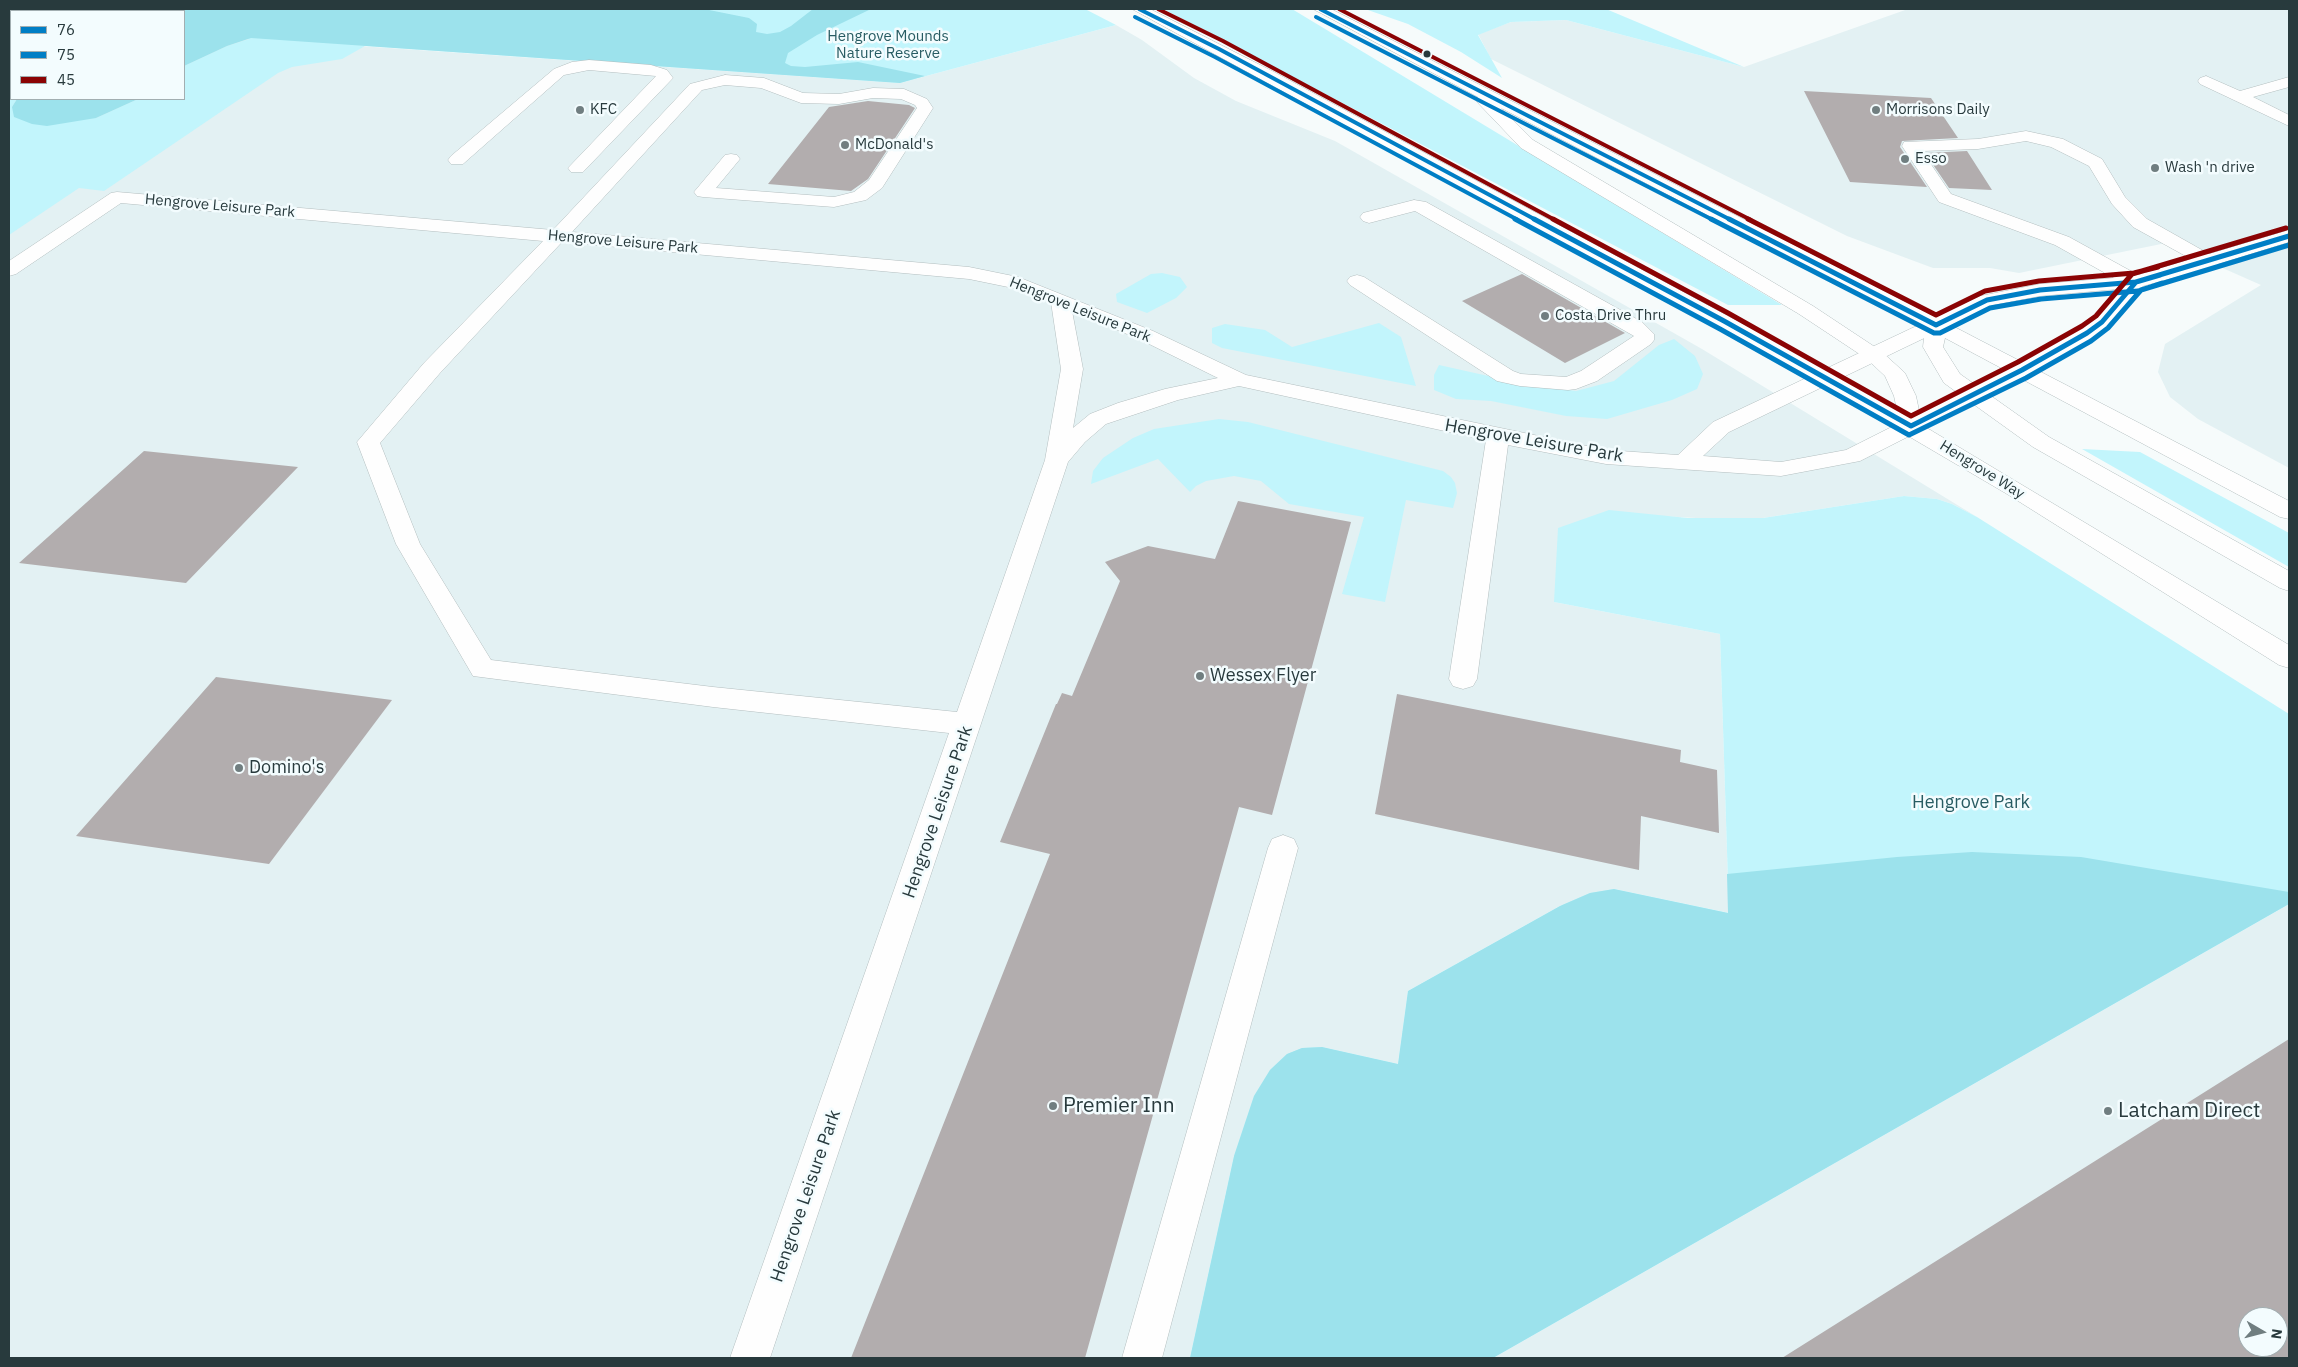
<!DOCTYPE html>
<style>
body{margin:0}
#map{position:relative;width:2298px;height:1367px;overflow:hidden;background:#f6fbfb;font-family:"IBM Plex Sans",sans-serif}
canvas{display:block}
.frame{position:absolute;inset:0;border:10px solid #283a3d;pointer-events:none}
.legend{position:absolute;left:10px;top:10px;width:175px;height:90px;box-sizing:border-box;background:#f3fcfe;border:1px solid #a2aeb1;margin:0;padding:6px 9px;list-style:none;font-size:15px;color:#283a3d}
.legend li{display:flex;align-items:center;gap:10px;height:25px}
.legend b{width:25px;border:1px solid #a2aeb1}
.north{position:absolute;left:2238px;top:1307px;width:50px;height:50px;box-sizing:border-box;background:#f3fcfe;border:1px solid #a2aeb1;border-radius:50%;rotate:98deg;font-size:14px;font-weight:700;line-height:20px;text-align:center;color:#283a3d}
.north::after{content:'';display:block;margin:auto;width:18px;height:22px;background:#707e80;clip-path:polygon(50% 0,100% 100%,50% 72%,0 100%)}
</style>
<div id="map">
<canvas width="2298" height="1367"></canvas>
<div class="frame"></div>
<ul class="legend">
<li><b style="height:6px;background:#007ec5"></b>76</li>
<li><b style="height:6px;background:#007ec5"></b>75</li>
<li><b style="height:6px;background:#8b0304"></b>45</li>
</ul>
<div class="north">N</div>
</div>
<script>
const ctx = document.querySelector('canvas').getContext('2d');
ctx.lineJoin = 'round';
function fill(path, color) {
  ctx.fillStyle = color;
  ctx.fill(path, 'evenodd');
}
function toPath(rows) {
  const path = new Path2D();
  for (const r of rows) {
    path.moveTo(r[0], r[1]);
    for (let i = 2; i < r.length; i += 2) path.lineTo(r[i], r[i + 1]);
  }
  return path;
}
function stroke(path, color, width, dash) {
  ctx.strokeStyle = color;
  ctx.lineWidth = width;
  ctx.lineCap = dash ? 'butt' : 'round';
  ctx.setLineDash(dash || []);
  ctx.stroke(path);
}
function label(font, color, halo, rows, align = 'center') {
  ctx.font = font + ' "IBM Plex Sans",sans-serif';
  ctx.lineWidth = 5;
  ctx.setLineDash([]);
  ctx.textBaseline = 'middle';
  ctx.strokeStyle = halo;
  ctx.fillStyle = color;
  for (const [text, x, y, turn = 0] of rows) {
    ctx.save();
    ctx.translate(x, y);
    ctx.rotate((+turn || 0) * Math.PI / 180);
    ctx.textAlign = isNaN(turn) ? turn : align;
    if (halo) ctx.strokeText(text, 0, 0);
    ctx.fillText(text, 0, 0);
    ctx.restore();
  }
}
fill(toPath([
 [1908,9,2289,9,2289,468,2198,419,2170,397,2158,372,2165,344,2261,285,2166,243,2019,273,1990,268,1933,268,1847,236,1491,59,1478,34,1511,22,1566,20,1744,67],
 [1116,25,1142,40,1194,78,1236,101,1335,141,1702,349,1977,517,1952,504,1937,499,1904,496,1763,518,1714,519,1660,516,1554,602,1720,634,1729,913,1614,889,1560,906,1408,991,1398,1064,1322,1047,1234,1156,1190,1358,9,1358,9,62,11,61,11,99,184,99,184,34,900,83],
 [2289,904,2289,1358,1493,1358],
 [2248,1317,2278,1317,2278,1347,2248,1347]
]), '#e3f1f3');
fill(toPath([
 [9,9,1085,9,1116,25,900,83,365,46,342,59,292,67,278,73,104,191,79,188,9,235,9,63,11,64,11,99,17,99,12,107,96,118,138,99,184,99,184,66,227,46,249,39,184,11,11,11],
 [1163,9,1292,9,1782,305,1728,305],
 [1365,9,1606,9,1744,67,1566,20,1511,22,1478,35,1502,78,1461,52,1408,24],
 [1162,273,1180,277,1187,287,1176,298,1147,313,1117,302,1116,294,1151,274],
 [1379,323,1401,337,1416,386,1222,348,1212,343,1212,328,1225,324,1265,330,1292,347],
 [1674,339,1695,356,1703,374,1697,389,1672,400,1607,419,1566,416,1491,401,1456,399,1434,390,1434,375,1439,365,1524,384,1576,391,1614,381,1659,345],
 [1219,419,1248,422,1443,471,1451,477,1455,483,1457,493,1453,508,1406,500,1385,602,1342,594,1364,517,1289,504,1261,481,1234,476,1206,481,1196,486,1190,492,1158,459,1091,484,1093,471,1103,458,1133,438,1154,429],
 [2082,449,2140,452,2289,533,2289,567],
 [1904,496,1937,499,1952,504,1977,517,2289,714,2289,904,1493,1358,1190,1358,1234,1156,1254,1096,1270,1070,1287,1054,1302,1048,1322,1047,1398,1064,1408,991,1560,906,1590,893,1614,889,1729,913,1720,634,1554,602,1558,528,1609,510,1688,518,1763,518]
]), '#c2f5fc');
fill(toPath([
 [9,9,704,9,749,18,757,24,756,32,767,34,780,32,791,26,813,9,871,9,817,35,788,53,785,63,791,66,805,67,858,62,925,76,900,83,251,38,227,46,184,66,184,11,11,11,11,64,9,63],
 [17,99,138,99,96,118,47,126,32,124,14,117,12,107],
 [1972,852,2081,857,2289,892,2289,904,1493,1358,1190,1358,1234,1156,1254,1096,1270,1070,1287,1054,1302,1048,1322,1047,1398,1064,1408,991,1560,906,1590,893,1614,889,1728,913,1727,874,1897,857]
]), '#9ce2ec');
fill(toPath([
 [1804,91,1931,98,1958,138,1902,141,1900,147,1927,187,1850,182],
 [868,101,909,105,915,108,868,179,851,191,768,184,829,107],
 [1967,151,1992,190,1949,188,1925,153],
 [1522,274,1625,333,1565,363,1462,301],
 [144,451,298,467,186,583,19,563],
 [1238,501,1351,522,1272,815,1239,807,1085,1358,851,1358,1050,854,1000,842,1056,704,1057,704,1062,693,1072,696,1120,581,1105,562,1148,546,1215,559],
 [216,677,392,700,269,864,76,836],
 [1397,694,1681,750,1680,762,1717,770,1719,833,1641,816,1639,870,1375,814],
 [2289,1039,2289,1358,1782,1358],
 [2248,1317,2278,1317,2278,1347,2248,1347]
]), '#b2adae');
const minor = toPath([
 [589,60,651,65,667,70,673,78,583,172,571,172,568,168,656,76,589,70,564,75,463,164,451,164,448,160,451,156,554,69,572,62,589,60],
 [725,75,764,78,803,93,839,94,873,88,904,89,927,99,933,108,882,188,866,200,834,207,703,197,697,196,694,192,725,155,731,154,737,155,740,159,716,188,834,197,854,192,869,180,917,108,915,105,901,99,873,98,839,104,801,103,761,88,725,85,702,90,572,232,969,267,1018,277,1153,331,1246,375,1606,450,1678,455,1713,422,1980,296,2040,284,2114,278,2055,245,1939,202,1902,146,1904,142,1978,139,2026,131,2063,139,2102,159,2125,197,2147,219,2209,254,2289,230,2289,242,2218,264,2216,266,2143,286,2109,326,2094,337,2030,375,1860,461,1781,476,1606,464,1508,445,1477,679,1473,686,1463,689,1453,686,1449,679,1486,440,1239,386,1178,400,1106,424,1085,442,1068,462,770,1358,730,1358,949,733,713,707,473,676,396,544,357,442,424,363,543,241,121,203,16,274,9,276,9,261,111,193,117,192,553,230,690,84,725,75],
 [2026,141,2051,147,2089,166,2112,204,2133,227,2191,259,2138,275,2069,237,1951,194,1922,151,1978,149,2026,141],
 [562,242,969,279,1013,288,1051,302,1061,369,1045,460,957,712,713,687,491,660,420,544,380,443,440,373,562,242],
 [2119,289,2095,318,2080,329,2014,365,1846,450,1781,462,1703,456,1729,432,1993,305,2040,296,2119,289],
 [1072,311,1139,339,1218,378,1165,389,1118,403,1090,414,1073,428,1083,369,1072,311],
 [2206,76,2240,91,2289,77,2289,87,2253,97,2289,115,2289,126,2200,84,2198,81,2200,78,2206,76],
 [1414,200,1426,202,1642,322,1654,334,1654,340,1651,344,1597,381,1576,389,1568,390,1520,386,1497,381,1350,285,1347,281,1350,277,1357,275,1364,277,1513,371,1521,374,1566,377,1581,371,1634,336,1415,211,1369,223,1363,221,1360,217,1363,213,1414,200],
 [1283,835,1294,839,1298,848,1162,1358,1122,1358,1268,848,1272,839,1283,835]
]);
const highway = toPath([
 [1132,9,1150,9,1274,72,1834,373,1897,410,1894,396,1885,376,1867,359,1799,314,1521,148,1478,103,1476,100,1478,97,1313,9,1331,9,1943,321,2289,501,2289,519,2280,517,1945,338,1943,347,1960,374,2049,437,2289,571,2289,591,2280,588,2033,447,1944,383,1923,347,1925,328,1501,108,1533,140,1813,306,1881,351,1905,373,1916,396,1922,425,2289,645,2289,668,2279,665,2007,494,1818,383,1132,9]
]);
stroke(minor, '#b4bfc0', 1);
stroke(highway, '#b4bfc0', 1);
fill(minor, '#fefefe');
fill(highway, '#fefefe');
stroke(toPath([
 [1139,9,1219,49,1536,220],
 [1320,9,1731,220]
]), '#007ec5', 4);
stroke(toPath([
 [1534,219,1724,321,1911,426],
 [1729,219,1936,325],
 [1936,325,1987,300,2040,290,2136,282,2160,275],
 [1911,426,2022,370,2087,333,2102,322,2136,282,2289,236]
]), '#007ec5', 5);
stroke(toPath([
 [1135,17,1215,57,1518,220],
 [1316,17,1713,220]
]), '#007ec5', 4);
stroke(toPath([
 [1515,219,1720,329,1909,435,2026,378,2091,341,2108,328,2141,290,2289,245],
 [1711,219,1934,333,1940,333,1990,308,2041,299,2138,291,2162,283]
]), '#007ec5', 5);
stroke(toPath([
 [1158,9,1223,41,1555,220],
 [1339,9,1751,220]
]), '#8b0304', 4);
stroke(toPath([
 [1553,219,1728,313,1911,416,2018,362,2082,326,2096,316,2132,274,2286,228],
 [1748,219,1936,315,1985,291,2039,281,2134,273,2158,267]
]), '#8b0304', 5);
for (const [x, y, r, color] of [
 [1427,54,4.5,"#283a3d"],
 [580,110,5,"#707e80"],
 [1876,110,5,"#707e80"],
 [845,145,5,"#707e80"],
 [1905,159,5,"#707e80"],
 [2155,168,5,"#707e80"],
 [1545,316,5,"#707e80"],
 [1200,676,5,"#707e80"],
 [239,768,5,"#707e80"],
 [1053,1106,5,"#707e80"],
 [2108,1111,5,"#707e80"]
]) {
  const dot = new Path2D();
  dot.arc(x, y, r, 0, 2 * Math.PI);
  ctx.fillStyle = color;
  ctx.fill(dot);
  stroke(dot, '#f3fcfe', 2);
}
label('15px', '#285c63', '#f3fcfe', [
 ["Hengrove Mounds",888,37],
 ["Nature Reserve",888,54]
]);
label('15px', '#283a3d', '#f3fcfe', [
 ["KFC",590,110],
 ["Morrisons Daily",1886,110],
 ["McDonald's",855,145],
 ["Esso",1915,159],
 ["Wash 'n drive",2165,168],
 ["Costa Drive Thru",1555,316]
], 'left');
label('15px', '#283a3d', '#f3fcfe', [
 ["Hengrove Leisure Park",220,206,5],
 ["Hengrove Leisure Park",623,242,5],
 ["Hengrove Leisure Park",1080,310,22],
 ["Hengrove Way",1982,470,32]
]);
label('18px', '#283a3d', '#f3fcfe', [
 ["Hengrove Leisure Park",1534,441,10],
 ["Hengrove Leisure Park",938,812,-71],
 ["Hengrove Leisure Park",806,1196,-71]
]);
label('18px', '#283a3d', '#f3fcfe', [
 ["Wessex Flyer",1210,676],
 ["Domino's",249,768]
], 'left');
label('18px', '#285c63', '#f3fcfe', [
 ["Hengrove Park",1971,803]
]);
label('21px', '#283a3d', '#f3fcfe', [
 ["Premier Inn",1063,1106],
 ["Latcham Direct",2118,1111]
], 'left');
</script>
